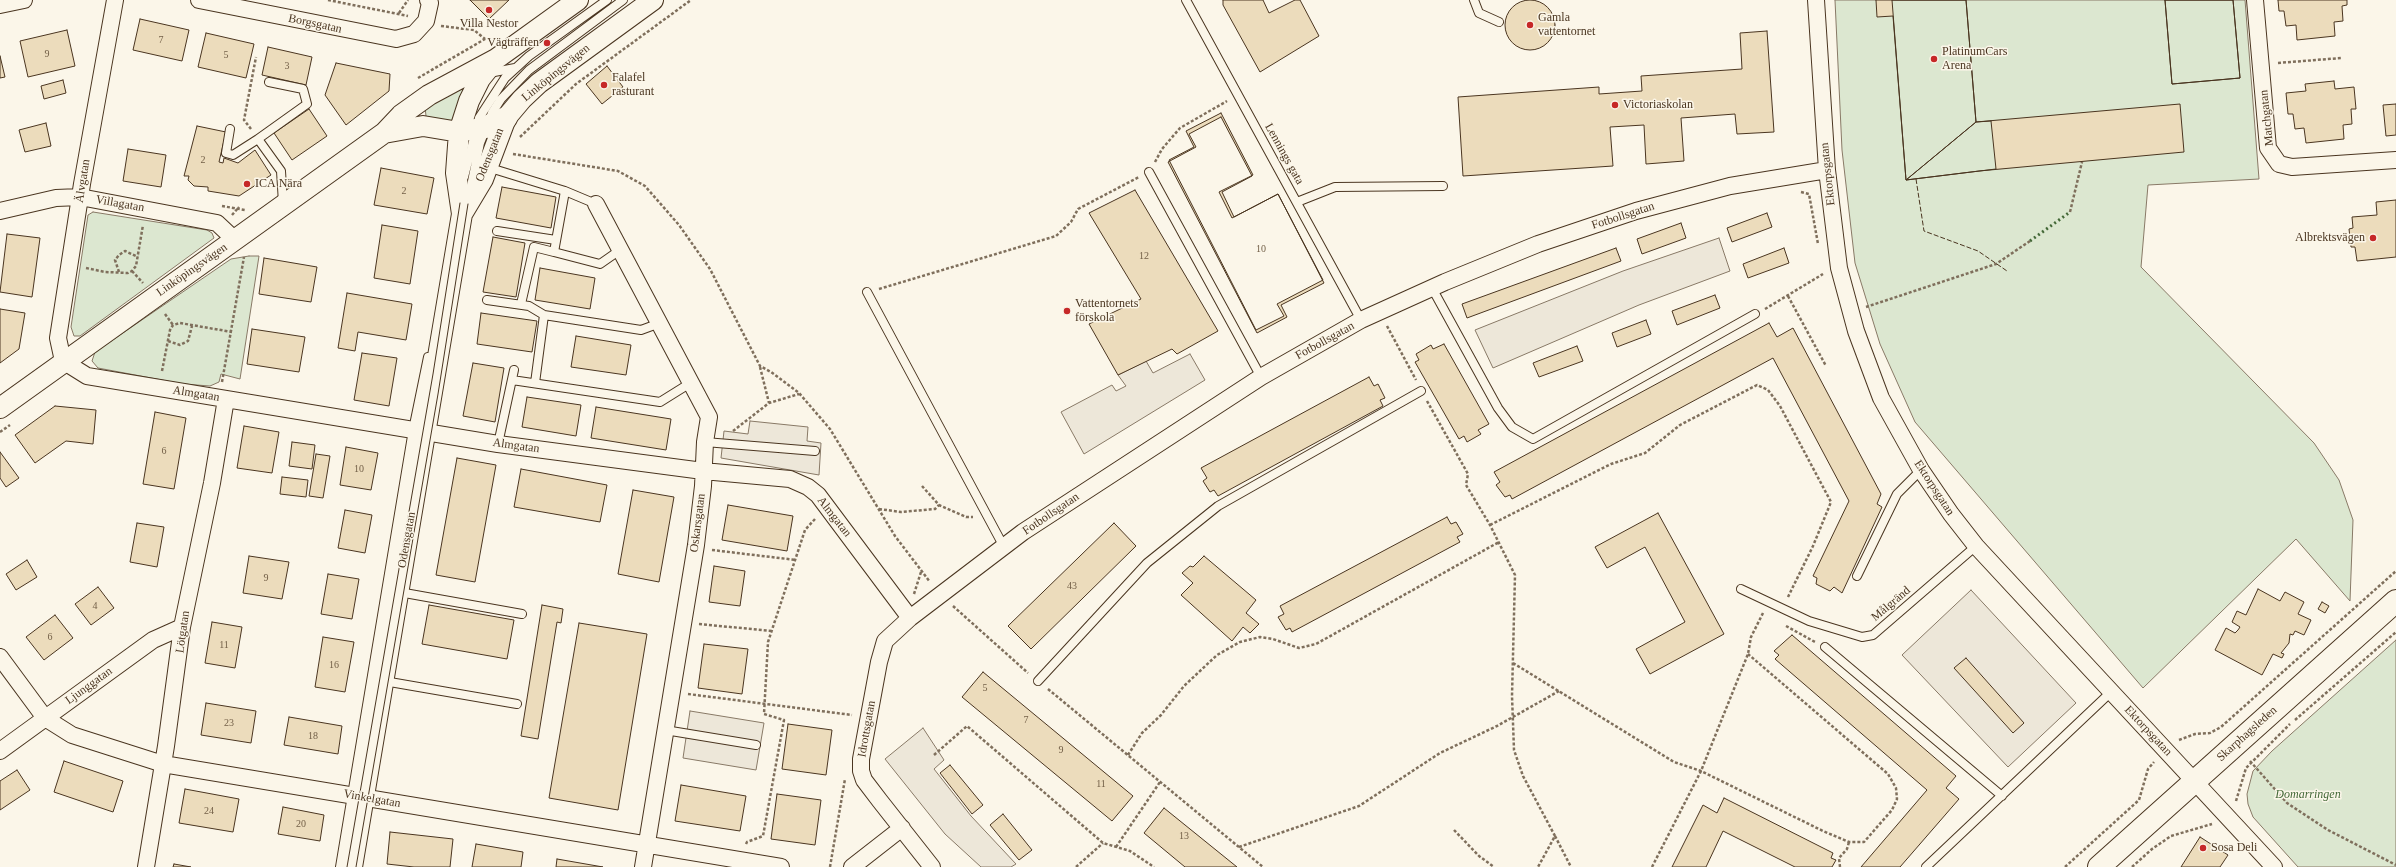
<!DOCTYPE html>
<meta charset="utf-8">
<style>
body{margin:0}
canvas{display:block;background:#fbf6e9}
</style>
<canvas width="2396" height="867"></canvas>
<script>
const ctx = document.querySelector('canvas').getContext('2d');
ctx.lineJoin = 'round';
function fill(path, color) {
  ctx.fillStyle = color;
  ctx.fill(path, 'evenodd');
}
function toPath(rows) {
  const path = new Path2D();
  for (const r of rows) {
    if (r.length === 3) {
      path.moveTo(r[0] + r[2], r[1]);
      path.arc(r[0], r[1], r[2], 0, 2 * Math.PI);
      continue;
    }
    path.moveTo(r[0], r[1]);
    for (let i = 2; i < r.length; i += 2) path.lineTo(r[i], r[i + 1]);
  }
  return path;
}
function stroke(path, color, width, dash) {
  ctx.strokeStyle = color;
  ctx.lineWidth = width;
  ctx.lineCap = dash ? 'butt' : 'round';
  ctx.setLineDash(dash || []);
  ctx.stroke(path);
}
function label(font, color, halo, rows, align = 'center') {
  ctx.font = font + ' Georgia,serif';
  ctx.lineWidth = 3;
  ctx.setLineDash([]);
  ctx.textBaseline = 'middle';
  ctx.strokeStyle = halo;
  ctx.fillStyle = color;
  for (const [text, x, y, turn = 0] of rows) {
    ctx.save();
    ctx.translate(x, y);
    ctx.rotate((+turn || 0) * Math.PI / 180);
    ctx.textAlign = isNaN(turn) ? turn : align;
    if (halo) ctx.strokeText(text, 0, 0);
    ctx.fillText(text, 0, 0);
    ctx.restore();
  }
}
const green = toPath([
 [1835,0,2245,0,2259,179,2148,185,2141,267,2314,443,2339,480,2353,520,2350,601,2296,539,2143,688,1915,422,1880,344,1855,263,1842,150,1835,0],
 [464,86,467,88,454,123,428,119,426,116,425,107,464,86],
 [93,212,207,230,212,233,214,238,80,336,74,336,71,327,88,215,93,212],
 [249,256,259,256,240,379,221,374,219,382,210,386,183,384,98,368,92,361,95,352,231,259,249,256],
 [2396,640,2396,867,2298,867,2253,817,2248,804,2247,794,2253,771,2272,751,2396,640]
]);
fill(green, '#dce7d0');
stroke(green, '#887966', 1);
const parking = toPath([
 [1719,238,1730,271,1639,305,1493,368,1475,330,1623,271,1719,238],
 [1190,354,1205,380,1084,454,1061,412,1112,385,1116,391,1126,386,1118,375,1146,361,1153,373,1190,354],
 [750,421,808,427,807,441,821,443,819,475,721,458,724,431,748,434,750,421],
 [1971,590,2076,703,2008,767,1902,655,1971,590],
 [690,711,764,723,756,770,683,758,690,711],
 [923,728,944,760,934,769,971,816,1016,864,1011,867,981,867,945,834,885,759,923,728]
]);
fill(parking, '#ede7d9');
stroke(parking, '#887966', 1);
const building = toPath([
 [470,0,509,0,489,19,470,0],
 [1223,0,1263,0,1269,13,1295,0,1300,0,1319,36,1260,72,1223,5,1223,0],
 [1876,0,1966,0,1976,122,2180,104,2184,152,1979,171,1906,180,1893,16,1877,17,1876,0],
 [1892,0,1966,0,1976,122,1906,180,1892,0],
 [2165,0,2233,0,2240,78,2172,84,2165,0],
 [2165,0,2233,0,2240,78,2172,84,2165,0],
 [2278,0,2347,0,2347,5,2342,6,2343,21,2334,22,2335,36,2297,40,2296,25,2286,26,2284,11,2279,11,2278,0],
 [1530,25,25],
 [140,19,189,30,182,61,133,50,140,19],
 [67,30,75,66,28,77,20,41,67,30],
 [1767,31,1774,132,1737,134,1735,114,1681,118,1684,161,1646,164,1644,125,1610,127,1613,166,1463,176,1458,97,1599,87,1599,94,1642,91,1641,76,1742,69,1740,33,1767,31],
 [206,33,254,44,246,78,198,67,206,33],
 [268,47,312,57,306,85,262,75,268,47],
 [0,56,5,77,0,78,0,56],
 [336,63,390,74,389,91,346,125,325,95,336,63],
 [607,66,623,87,602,104,586,84,607,66],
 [63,80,66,93,44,99,41,86,63,80],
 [2334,81,2335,89,2354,87,2356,109,2351,109,2352,124,2343,125,2344,139,2306,143,2304,128,2295,129,2293,114,2288,114,2286,93,2306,91,2305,84,2334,81],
 [2396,104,2396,135,2386,136,2383,105,2396,104],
 [309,109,327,136,292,160,274,133,309,109],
 [1221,113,1253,175,1219,192,1232,218,1278,194,1323,280,1277,304,1284,316,1256,330,1169,160,1194,147,1186,131,1221,113],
 [1221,117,1252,176,1222,192,1234,217,1278,194,1324,283,1281,305,1287,317,1257,333,1168,162,1196,147,1189,134,1221,117],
 [1991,121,1996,169,1906,180,1976,122,1991,121],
 [46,123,51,146,25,152,19,130,46,123],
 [197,126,226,132,219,162,223,163,224,158,238,163,255,150,271,175,239,196,208,191,208,187,194,186,188,180,189,176,184,176,197,126],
 [128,149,166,155,161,187,123,181,128,149],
 [381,168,434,178,427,214,374,205,381,168],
 [502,187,556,197,551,228,496,218,502,187],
 [1135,190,1218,331,1177,354,1172,349,1118,375,1089,324,1141,299,1089,213,1135,190],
 [2396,200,2396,257,2357,261,2355,247,2351,247,2349,229,2353,228,2352,217,2377,215,2376,202,2396,200],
 [1767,213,1772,227,1732,242,1727,228,1767,213],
 [1681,223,1686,238,1642,254,1637,239,1681,223],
 [382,225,418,231,410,284,374,278,382,225],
 [7,234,40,238,32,297,0,292,7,234],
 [493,237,525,243,516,297,483,292,493,237],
 [1616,248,1621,261,1467,318,1462,304,1616,248],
 [1784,248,1789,263,1748,278,1743,264,1784,248],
 [264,258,317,267,311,302,259,294,264,258],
 [540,268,595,278,590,309,535,300,540,268],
 [347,293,412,304,406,340,358,332,355,351,338,348,347,293],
 [1715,295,1720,308,1677,325,1672,311,1715,295],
 [0,309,25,313,19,349,0,363,0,309],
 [481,313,537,321,532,352,477,344,481,313],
 [1646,320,1651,334,1617,347,1612,333,1646,320],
 [1769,323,1777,337,1793,328,1881,494,1877,504,1882,507,1842,593,1834,587,1830,591,1816,584,1817,578,1813,576,1849,501,1773,358,1512,499,1510,495,1505,497,1496,485,1500,482,1494,472,1769,323],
 [252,329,305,337,299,372,247,364,252,329],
 [576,336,631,345,626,375,571,367,576,336],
 [1444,344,1489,424,1478,430,1481,434,1467,442,1464,436,1459,439,1415,362,1419,360,1416,354,1431,345,1433,349,1444,344],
 [1577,346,1583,361,1539,377,1533,363,1577,346],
 [362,353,397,358,389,406,354,400,362,353],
 [473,363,504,368,495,422,463,416,473,363],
 [1369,377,1374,386,1378,384,1385,398,1380,400,1383,406,1218,496,1214,490,1210,492,1203,481,1207,478,1201,468,1369,377],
 [527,397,581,405,576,436,522,427,527,397],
 [55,406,96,410,93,444,66,441,35,463,15,435,55,406],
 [596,407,671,419,666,450,591,438,596,407],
 [155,412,186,418,174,489,143,484,155,412],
 [244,426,279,432,272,473,237,468,244,426],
 [292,442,315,445,312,469,289,466,292,442],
 [346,447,378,453,371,490,340,485,346,447],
 [0,452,19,478,6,487,0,478,0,452],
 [316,454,330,456,323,498,309,496,316,454],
 [457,458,496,465,475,582,436,575,457,458],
 [521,469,607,485,600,522,514,507,521,469],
 [282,477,308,480,306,497,280,494,282,477],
 [633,490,674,497,659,582,618,574,633,490],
 [728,505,793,516,787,551,722,540,728,505],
 [345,510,372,515,365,553,338,548,345,510],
 [1658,513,1724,634,1650,674,1636,649,1685,622,1645,547,1607,568,1595,547,1658,513],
 [1447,517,1451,524,1456,522,1463,534,1457,537,1460,542,1292,632,1290,628,1286,630,1278,617,1284,614,1280,606,1447,517],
 [137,523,164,527,157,567,130,562,137,523],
 [1114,523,1136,546,1031,649,1008,626,1114,523],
 [249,556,289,562,282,599,243,593,249,556],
 [1204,556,1256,600,1246,613,1259,624,1250,633,1243,627,1232,641,1181,595,1193,583,1182,573,1190,566,1193,567,1204,556],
 [27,560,37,577,16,590,6,574,27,560],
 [714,566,745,571,740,606,709,602,714,566],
 [328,574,359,579,352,619,321,614,328,574],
 [98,587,114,608,91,625,75,604,98,587],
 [2258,589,2280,601,2285,592,2304,602,2298,614,2311,620,2304,635,2295,631,2293,635,2290,634,2289,643,2281,653,2284,654,2282,658,2273,654,2262,675,2215,650,2226,628,2235,633,2238,630,2240,627,2232,622,2237,611,2246,615,2258,589],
 [2322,602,2329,606,2325,613,2318,609,2322,602],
 [429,605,514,620,507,659,422,644,429,605],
 [542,605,563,609,561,623,557,622,538,739,521,736,542,605],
 [55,615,73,638,44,660,26,637,55,615],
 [212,622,242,627,235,668,205,663,212,622],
 [579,623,647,634,618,810,549,798,579,623],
 [1792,635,1956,776,1946,788,1959,799,1900,867,1861,867,1927,790,1775,659,1779,655,1774,651,1792,635],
 [323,637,354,642,345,692,315,687,323,637],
 [704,644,748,649,742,694,698,688,704,644],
 [1966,658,2024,723,2013,733,1954,668,1966,658],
 [983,672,1133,796,1112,821,962,697,983,672],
 [206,703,256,711,251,743,201,735,206,703],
 [289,717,342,726,338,754,284,745,289,717],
 [788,724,832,730,826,775,782,769,788,724],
 [64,761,123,781,113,812,54,792,64,761],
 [950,765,983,805,972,814,940,773,950,765],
 [17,770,30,790,0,810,0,781,17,770],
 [681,785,746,796,740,831,675,821,681,785],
 [185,789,239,799,233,832,179,823,185,789],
 [777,794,821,800,815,845,771,839,777,794],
 [1724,798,1833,853,1831,858,1836,860,1832,867,1795,867,1723,831,1706,867,1672,867,1703,805,1717,813,1724,798],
 [283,807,324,815,320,841,278,834,283,807],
 [1164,808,1237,867,1185,867,1144,833,1164,808],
 [1003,814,1032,850,1019,860,990,825,1003,814],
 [390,832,453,839,450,867,414,867,387,864,390,832],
 [2200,837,2228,855,2220,867,2181,867,2200,837],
 [476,844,523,852,521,867,472,867,476,844],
 [557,859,603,867,556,867,557,859],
 [174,864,191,867,173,867,174,864]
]);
fill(building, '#ecdcbc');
stroke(building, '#4a3520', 1);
const service = toPath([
 [1186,0,1361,320],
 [1474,0,1479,13,1499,22],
 [489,73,515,68],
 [269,82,303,89,307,104,258,139,281,171,283,203],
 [230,129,226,153,233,155,258,139],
 [487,167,565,191],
 [1149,172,1261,377],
 [464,177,479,118,505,78,529,56,607,0],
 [471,186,480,143,492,113,501,99,529,70,623,0],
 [1297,202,1335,187,1443,186],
 [497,231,556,240],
 [550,251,600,264,620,250],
 [1432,288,1498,408,1512,427,1533,439,1755,314],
 [867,292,1004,547],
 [487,300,529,306,544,315],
 [521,304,534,247,554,252,565,191,596,204],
 [512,380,660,402,692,382],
 [535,383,544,315,641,330,660,323],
 [705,442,815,451],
 [498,444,514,370],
 [1857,576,1897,494,1921,470],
 [1741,589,1809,621,1862,637,1873,635,1976,546],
 [399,592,522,614],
 [1825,647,2002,796],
 [384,681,517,704],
 [1038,681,1147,563,1218,506,1421,391],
 [665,730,756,745],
 [340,867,413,430,428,357],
 [1926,867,2111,692]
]);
const minor = toPath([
 [115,0,82,184,58,338,63,361,87,376,498,444,703,471,790,479,808,487,818,495,910,618],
 [199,0,396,39,414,34,426,21,430,3,428,0],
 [1816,0,1827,170,1839,268,1856,331,1881,398,1921,470,1951,514,1976,546,2274,867],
 [2255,0,2268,148,2279,164,2292,167,2396,160],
 [0,5,24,0],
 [596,204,709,417,705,442,703,486,696,545,643,867],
 [0,211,56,198,80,197,217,223,234,239],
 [0,657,45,718,72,735,163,764,781,867],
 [0,751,153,640,182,627],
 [146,867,166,746,182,627,212,483,226,399],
 [852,867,902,828],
 [932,867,880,801,864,780,861,771,861,759,879,662,885,641,910,618,1023,532,1261,377,1361,320,1445,282,1538,244,1636,211,1730,186,1827,170]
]);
const tertiary = toPath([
 [384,133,423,126,459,132,486,127],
 [462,214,483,179,506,118,522,99,539,83,653,0],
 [0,408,384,133,401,115,429,95,496,59,578,0],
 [352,867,462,214,456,173,459,132,469,101,480,79,496,59]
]);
const secondary = toPath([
 [486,127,506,118],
 [2099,867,2396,601]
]);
stroke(service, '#4a3520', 10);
stroke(minor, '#4a3520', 18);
stroke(tertiary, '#4a3520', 22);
stroke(secondary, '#4a3520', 24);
stroke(toPath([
 [328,0,408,16],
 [399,13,408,0],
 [441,26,474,30,485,39],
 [2278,63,2341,58],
 [418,78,485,39,492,38],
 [251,129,244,120,256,57],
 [520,137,576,84,691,0],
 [513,154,618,171,645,186,679,225,710,269,760,366,771,372,799,393,830,429,895,536,930,582],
 [1155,162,1162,149,1180,128,1227,101],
 [1801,192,1809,194,1818,244],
 [222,206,245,210],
 [2070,212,2082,162],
 [232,215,239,207],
 [86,268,105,272,128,273,132,271,136,266,143,225],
 [132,271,143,283],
 [119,272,115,260,119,255,125,251,138,257],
 [879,289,1056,236,1071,222,1078,209,1139,177],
 [1788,296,1826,366],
 [1866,307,1996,264,2030,241],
 [1765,309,1823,274],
 [165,314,173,325],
 [1387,326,1416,380],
 [168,341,180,345,188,341,192,326],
 [760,367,769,403],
 [162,371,170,330,173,325,180,323,232,332],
 [222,382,244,257],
 [1427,401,1468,474,1466,485,1490,525,1515,575,1512,696,1514,750,1523,776,1555,836,1538,867],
 [733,431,769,403,799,394],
 [0,432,10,425],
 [922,486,939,505,966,517,973,517],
 [879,509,901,512,935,509,939,505],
 [1490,525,1611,464,1645,453,1680,425,1757,385,1768,390,1780,406,1831,502,1813,546,1788,597],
 [712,550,796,560],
 [914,594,921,572],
 [953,606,1028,673],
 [699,624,772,631],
 [1786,626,1815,642],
 [1513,663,1674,762,1701,771,1823,831,1849,842,1864,842,1892,810,1897,799,1896,788,1888,774,1748,654],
 [1048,689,1263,867],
 [688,694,852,715],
 [2295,720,2396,632],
 [2179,740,2195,734,2210,733,2221,727,2396,571],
 [934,755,967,726,1103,843,1130,851,1154,867],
 [1128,755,1142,733,1161,715,1184,686,1217,655,1240,642,1260,637,1273,639,1299,648,1316,644,1499,542],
 [2250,761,2287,803,2328,830,2396,865],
 [2236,801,2246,768,2290,724],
 [1454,830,1479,856,1494,867],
 [1555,836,1571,867],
 [746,844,747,842,763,836,784,720,764,714,768,642,805,530,815,519],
 [1116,847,1160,782],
 [1239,847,1359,806,1440,753,1497,726,1559,691],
 [830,867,845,779],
 [1076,867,1103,843],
 [1652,867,1701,771,1748,654,1751,637,1763,613],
 [1840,867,1839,858,1847,849,1849,842],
 [2065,867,2139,800,2148,769,2154,762],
 [2132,867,2152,849,2171,836,2212,824]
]), '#7f6f5c', 2.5, [3, 2]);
stroke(service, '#fbf6e9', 8);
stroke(minor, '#fbf6e9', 16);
stroke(tertiary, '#fbf6e9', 20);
stroke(secondary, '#fbf6e9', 22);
stroke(toPath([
 [347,867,433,374,460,203],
 [356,867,438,394,468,204]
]), '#4a3520', 1);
stroke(toPath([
 [2030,241,2070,212]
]), '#436837', 3, [2, 3]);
stroke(toPath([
 [1916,179,1924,231,1978,251,2007,271]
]), '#4a3520', 1, [5, 2]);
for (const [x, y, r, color] of [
 [489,10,4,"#c62828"],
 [1530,25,4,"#c62828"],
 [547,43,4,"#c62828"],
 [1934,59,4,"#c62828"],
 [604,85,4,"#c62828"],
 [1615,105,4,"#c62828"],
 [247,184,4,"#c62828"],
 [2373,238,4,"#c62828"],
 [1067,311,4,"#c62828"],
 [2203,848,4,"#c62828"]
]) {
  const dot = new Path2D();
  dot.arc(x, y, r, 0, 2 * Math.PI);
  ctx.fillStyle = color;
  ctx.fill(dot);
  stroke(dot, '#fbf6e9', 1.5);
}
label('10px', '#725f47', null, [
 ["7",161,40],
 ["9",47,54],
 ["5",226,55],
 ["3",287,66],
 ["2",203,160],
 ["2",404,191],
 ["10",1261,249],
 ["12",1144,256],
 ["6",164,451],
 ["10",359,469],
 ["9",266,578],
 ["43",1072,586],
 ["4",95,606],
 ["6",50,637],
 ["11",224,645],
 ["16",334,665],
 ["5",985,688],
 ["7",1026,720],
 ["23",229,723],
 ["18",313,736],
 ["9",1061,750],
 ["11",1101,784],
 ["24",209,811],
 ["20",301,824],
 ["13",1184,836]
]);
label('12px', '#4a3520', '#fbf6e9', [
 ["Gamla",1538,18],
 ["vattentornet",1538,32],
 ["Villa Nestor",489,24,"center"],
 ["Vägträffen",539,43,"right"],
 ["PlatinumCars",1942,52],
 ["Arena",1942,66],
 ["Falafel",612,78],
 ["rasturant",612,92],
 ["Victoriaskolan",1623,105],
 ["ICA Nära",255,184],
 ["Albrektsvägen",2365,238,"right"],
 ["Vattentornets",1075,304],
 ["förskola",1075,318],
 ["Sosa Deli",2211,848]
], 'left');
label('12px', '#4a3520', '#fbf6e9', [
 ["Borgsgatan",315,24,12],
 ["Linköpingsvägen",556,73,-39],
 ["Matchgatan",2267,118,-96],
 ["Lennings gata",1284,154,61],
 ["Odensgatan",490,155,-68],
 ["Ektorpsgatan",1828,174,-96],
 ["Älvgatan",83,181,-81],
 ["Villagatan",120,204,10],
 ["Fotbollsgatan",1623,216,-18],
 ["Linköpingsvägen",192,270,-35],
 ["Fotbollsgatan",1325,341,-29],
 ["Almgatan",196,394,9],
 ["Almgatan",516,446,8],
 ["Ektorpsgatan",1934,488,57],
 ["Fotbollsgatan",1051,514,-34],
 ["Almgatan",834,517,52],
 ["Oskarsgatan",698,523,-83],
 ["Odensgatan",407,540,-80],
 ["Målgränd",1891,604,-40],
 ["Lötgatan",183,632,-82],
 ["Ljunggatan",89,686,-36],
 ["Idrottsgatan",867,729,-80],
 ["Ektorpsgatan",2148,731,47],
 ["Skarphagsleden",2247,734,-42],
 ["Vinkelgatan",372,799,10]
]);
label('italic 12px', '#436837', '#fbf6e9', [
 ["Domarringen",2308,795]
]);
</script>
